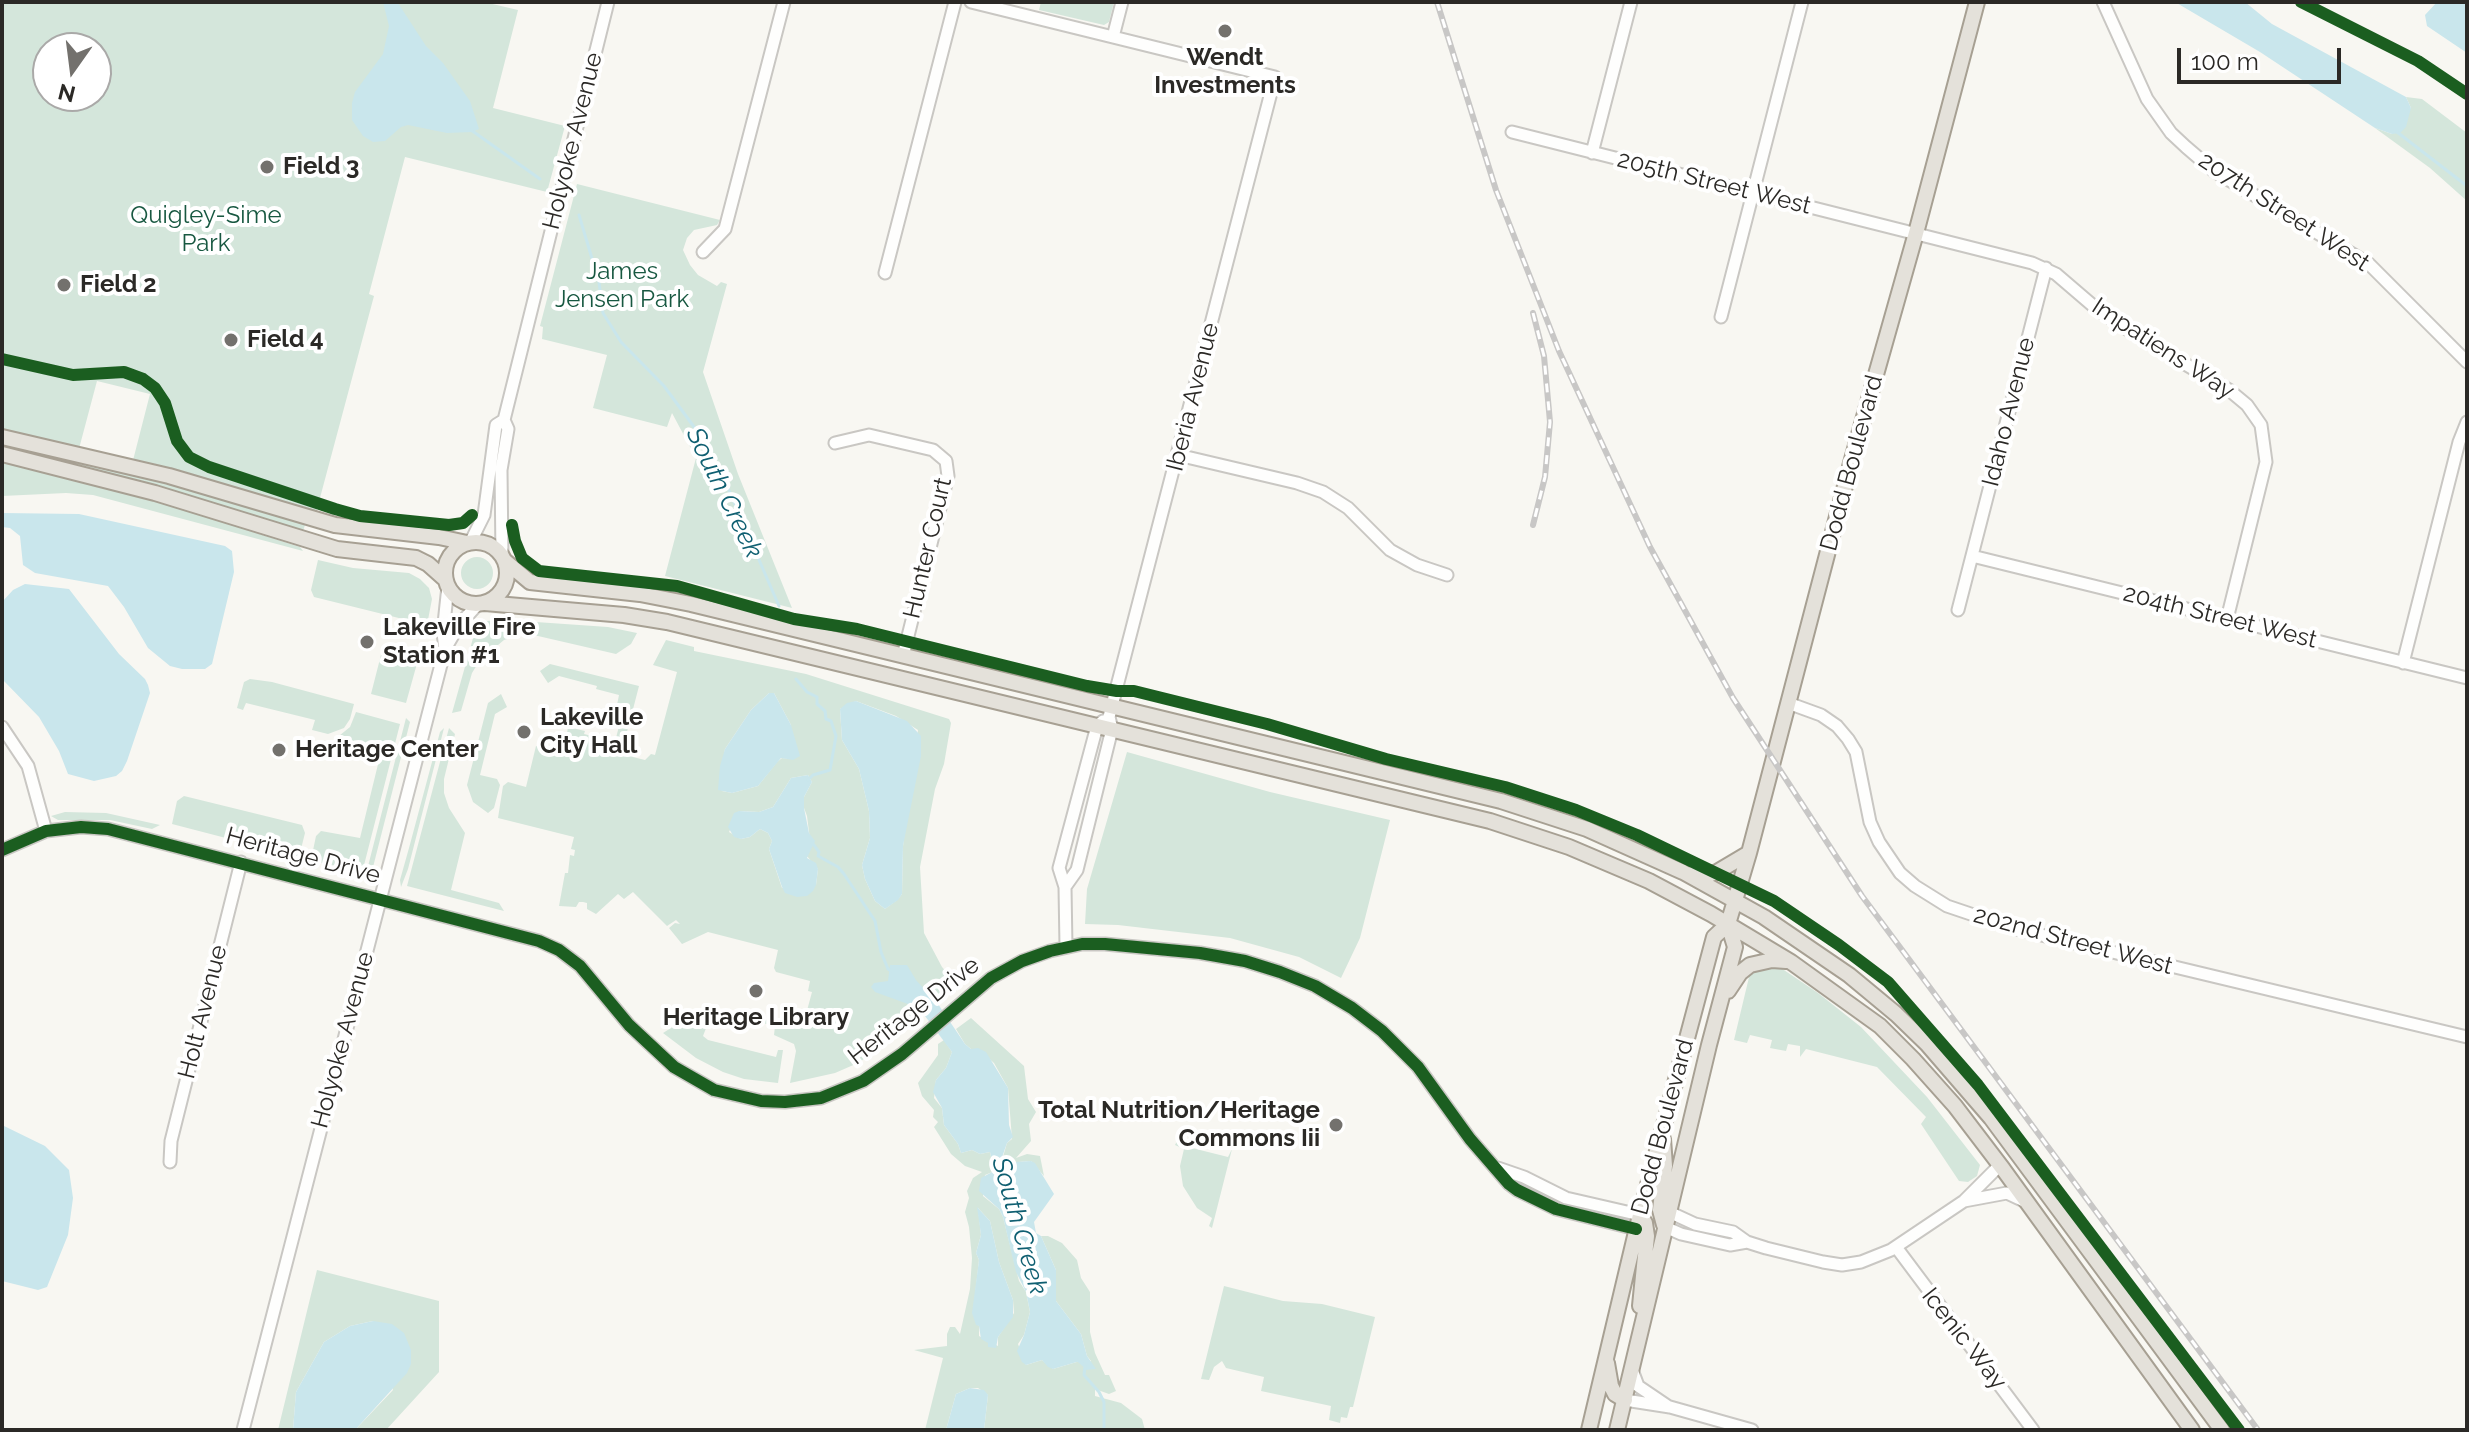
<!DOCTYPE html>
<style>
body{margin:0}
#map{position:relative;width:2469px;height:1432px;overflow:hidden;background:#f8f7f2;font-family:Raleway,sans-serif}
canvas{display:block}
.frame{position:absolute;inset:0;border:4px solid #2b2926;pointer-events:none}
.north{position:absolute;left:32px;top:32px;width:80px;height:80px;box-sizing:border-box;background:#fff;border:2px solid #aaa9a8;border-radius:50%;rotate:194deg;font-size:22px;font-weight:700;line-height:32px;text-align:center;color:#2b2926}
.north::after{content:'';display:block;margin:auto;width:28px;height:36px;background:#73716d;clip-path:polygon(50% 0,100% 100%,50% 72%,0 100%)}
.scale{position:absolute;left:2177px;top:48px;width:164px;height:36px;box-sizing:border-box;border:4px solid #2b2926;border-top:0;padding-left:10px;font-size:24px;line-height:28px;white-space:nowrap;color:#2b2926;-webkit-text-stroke:6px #fff;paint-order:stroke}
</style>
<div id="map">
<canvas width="2469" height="1432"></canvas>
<div class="frame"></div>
<div class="north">N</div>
<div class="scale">100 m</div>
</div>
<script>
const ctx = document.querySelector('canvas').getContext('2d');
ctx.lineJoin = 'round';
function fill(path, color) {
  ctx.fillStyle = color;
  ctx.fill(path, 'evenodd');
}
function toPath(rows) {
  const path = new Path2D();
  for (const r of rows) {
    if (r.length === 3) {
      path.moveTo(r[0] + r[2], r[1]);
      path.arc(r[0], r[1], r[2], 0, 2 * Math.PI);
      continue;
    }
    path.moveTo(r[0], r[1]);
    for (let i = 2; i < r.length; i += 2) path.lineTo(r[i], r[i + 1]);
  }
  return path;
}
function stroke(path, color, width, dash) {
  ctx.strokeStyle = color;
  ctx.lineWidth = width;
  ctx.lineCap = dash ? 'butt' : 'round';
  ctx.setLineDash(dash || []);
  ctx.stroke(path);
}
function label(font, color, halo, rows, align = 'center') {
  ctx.font = font + ' Raleway,sans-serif';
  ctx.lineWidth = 8;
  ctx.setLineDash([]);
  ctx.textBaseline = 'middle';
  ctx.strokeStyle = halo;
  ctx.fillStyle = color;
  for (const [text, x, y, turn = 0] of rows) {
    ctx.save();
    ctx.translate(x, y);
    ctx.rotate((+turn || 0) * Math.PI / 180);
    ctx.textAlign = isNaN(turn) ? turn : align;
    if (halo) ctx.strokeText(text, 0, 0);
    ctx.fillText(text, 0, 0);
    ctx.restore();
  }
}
fill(toPath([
 [2,2,484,2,518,10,493,108,565,126,547,192,405,157,369,294,374,296,313,524,274,514,305,525,303,531,166,489,53,461,54,457,2,444],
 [48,48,96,48,96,96,48,96],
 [97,381,150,394,130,472,76,460],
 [1041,2,1114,2,1109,22,1104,25,1039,10],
 [2406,97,2422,99,2467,133,2467,201,2430,168,2375,128,2392,134,2411,108],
 [577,184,720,220,717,225,694,230,687,238,683,250,690,265,698,275,717,286,721,282,727,284,703,372,738,474,792,608,665,576,696,458,672,413,667,427,593,408,607,355,542,339,543,327,540,326],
 [2,461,132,493,300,547,303,551,93,495,66,493,2,496],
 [477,573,16],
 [318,560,353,568,409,573,420,579,429,588,432,599,427,625,314,597,311,590],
 [507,620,608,627,637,633,631,644,616,654,538,636,520,635,504,640,480,660,472,673,461,711,452,713,475,631,487,621],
 [666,640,694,647,694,651,806,674,949,719,951,723,944,764,935,789,920,867,924,933,942,967,958,985,902,1033,858,1063,835,1073,790,1083,796,1051,794,1044,774,1035,775,1026,746,1019,743,1025,735,1022,737,1012,798,1028,801,1017,805,1018,812,992,808,991,810,981,776,972,774,968,778,950,708,932,682,944,669,928,675,923,680,924,676,920,667,926,633,892,624,899,618,894,596,914,587,909,587,903,583,902,579,902,576,907,559,906,565,873,568,873,570,855,574,856,575,850,571,849,574,837,498,818,503,786,508,782,526,787,536,746,546,750,558,748,566,740,568,727,585,731,584,734,592,736,591,740,614,746,620,722,624,718,630,720,623,747,631,749,633,757,645,760,651,754,655,755,677,672,653,665],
 [769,693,774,693,791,725,789,759,782,758,777,762,758,786,732,793,722,791,720,782,725,749,751,710],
 [856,701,896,716,918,730,903,846,902,894,897,900,885,909,875,901,865,879,862,865,870,838,869,811,859,769,842,740,840,709],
 [808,775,812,782,804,797,804,808,807,816,811,848,806,855,818,869,816,885,782,888,769,849,772,841,768,833,760,829,750,837,741,839,729,832,739,811,759,812,773,807,791,778],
 [385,650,418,660,406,703,371,694,382,651],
 [550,664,639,686,631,717,624,715,622,708,617,705,619,695,596,689,597,686,559,676,548,683,540,671],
 [250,679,272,682,354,704,350,719,344,728,328,734,312,730,315,720,246,703,243,710,237,708,244,682],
 [501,694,507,707,495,714,480,775,497,779,500,785,494,808,488,813,473,802,467,785,488,703],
 [356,712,400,724,362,873,311,860,316,836,321,831,360,838,381,752,334,740,350,727],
 [406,718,410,722,371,875,366,874],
 [444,728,408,869,401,887,400,880,409,848,440,732],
 [449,728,455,734,444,779,444,793,449,808,465,833,451,890,499,903,504,911,407,886],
 [1127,752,1270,792,1390,820,1360,938,1341,978,1299,957,1230,938,1118,925,1085,924,1087,889],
 [184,796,302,825,305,833,299,857,172,824,177,801],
 [65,812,106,813,160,825,152,829,110,820,58,820,51,816],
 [1778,966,1818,993,1861,1027,1927,1097,1980,1165,1977,1176,1968,1182,1959,1181,1921,1124,1926,1117,1877,1067,1806,1049,1800,1057,1800,1046,1788,1044,1786,1051,1770,1048,1772,1040,1750,1035,1747,1043,1734,1040,1750,973],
 [710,1018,703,1036,708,1040,776,1057,778,1050,783,1050,778,1083,744,1079,723,1072,696,1058,663,1033,682,1021,688,1024],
 [971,1018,1024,1066,1028,1099,1036,1112,1029,1124,1031,1141,1016,1158,1027,1154,1040,1156,1044,1176,1031,1161,1005,1163,1002,1160,1007,1143,1012,1139,1008,1088,994,1063,978,1049,971,1049,965,1044,956,1029],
 [944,1040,952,1052,946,1068,936,1080,934,1098,942,1108,944,1125,958,1144,961,1153,972,1150,980,1154,990,1152,992,1162,998,1164,995,1171,985,1175,983,1196,999,1209,1003,1217,1019,1281,1026,1292,1030,1312,1024,1335,1018,1344,1026,1365,1042,1360,1053,1369,1080,1361,1085,1366,1091,1361,1087,1356,1081,1334,1056,1301,1056,1270,1041,1236,1048,1236,1062,1243,1077,1260,1081,1278,1090,1292,1090,1332,1095,1353,1105,1375,1109,1375,1116,1391,1109,1394,1095,1389,1095,1396,1121,1403,1142,1419,1145,1430,984,1430,988,1395,978,1388,970,1388,956,1394,946,1430,925,1430,943,1358,914,1350,947,1346,947,1334,950,1327,955,1327,960,1334,970,1289,972,1258,969,1227,965,1212,969,1198,967,1191,973,1178,982,1172,965,1166,951,1154,934,1127,938,1122,933,1117,934,1110,922,1096,918,1083,938,1055,938,1044],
 [978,1208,990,1221,999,1262,1013,1300,1014,1313,998,1337,998,1346,979,1336,979,1326,973,1313,979,1260,976,1253,981,1235],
 [1180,1135,1180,1145,1228,1157,1232,1149,1212,1228,1209,1226,1212,1218,1197,1208,1183,1186,1180,1166,1184,1149,1175,1145],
 [317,1270,439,1301,439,1372,386,1430,355,1430,393,1390,373,1321,350,1326,324,1342,296,1392,293,1430,278,1430],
 [1224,1286,1283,1301,1322,1304,1375,1317,1353,1407,1350,1407,1347,1418,1341,1417,1340,1423,1329,1420,1331,1406,1261,1391,1264,1377,1226,1368,1222,1361,1214,1367,1209,1380,1201,1379]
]), '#d4e6db');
fill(toPath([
 [383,2,398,3,426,46,443,63,470,101,479,129,472,132,447,133,408,125,401,127,385,141,373,142,363,136,352,120,352,103,355,92,383,54,389,26],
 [2175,2,2245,2,2272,24,2406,97,2411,108,2406,127,2400,133,2392,134,2375,128,2260,52],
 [2437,2,2467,2,2467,53,2427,26,2425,15],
 [2,513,79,514,225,546,232,551,234,572,212,664,205,669,182,669,170,666,148,648,124,607,108,586,35,573,23,565,20,536,10,528,2,527],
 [25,584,69,589,119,654,145,679,148,685,150,693,127,761,122,771,116,776,94,781,68,774,59,751,39,717,2,679,2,602,13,590],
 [769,693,774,693,791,725,800,756,793,760,781,758,758,786,732,793,718,790,720,766,725,749,751,710],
 [856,701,907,721,921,736,921,756,903,846,902,894,898,900,885,909,875,901,865,879,862,865,870,838,869,811,859,769,842,740,840,709,847,703],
 [808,775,812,782,804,797,804,808,809,833,815,841,807,858,816,863,818,869,816,885,813,891,807,896,797,897,785,893,782,887,769,849,772,841,768,833,760,829,750,837,741,839,734,837,728,827,734,813,739,811,759,812,773,807,791,778],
 [890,965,907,965,916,980,938,1004,965,1044,971,1049,978,1048,986,1052,1008,1088,1009,1125,1013,1137,1007,1143,1000,1163,1031,1161,1035,1163,1054,1194,1034,1222,1036,1233,1041,1236,1056,1270,1056,1301,1081,1334,1087,1356,1096,1369,1084,1370,1085,1366,1080,1361,1053,1369,1048,1367,1042,1360,1026,1365,1022,1362,1017,1351,1024,1335,1030,1312,1026,1292,1016,1272,1003,1217,999,1209,979,1191,981,1178,994,1171,998,1164,992,1162,990,1152,980,1154,972,1150,961,1153,958,1144,944,1125,942,1108,933,1092,936,1080,946,1068,952,1052,919,1008,875,992,871,987,874,983,888,981],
 [2,1125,45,1146,69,1170,73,1198,68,1235,47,1287,38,1290,2,1281],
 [977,1207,990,1221,999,1262,1013,1300,1013,1317,998,1337,996,1348,988,1347,988,1343,981,1339,979,1326,976,1325,972,1313,979,1260,976,1253,981,1235],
 [373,1321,392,1324,404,1333,411,1350,411,1364,407,1373,355,1430,293,1430,296,1392,324,1342,350,1326],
 [970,1388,984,1390,988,1395,984,1430,946,1430,956,1394]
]), '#c9e6ec');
stroke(toPath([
 [471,130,540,179],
 [2397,132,2467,186],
 [579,215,599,282,603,313,621,342,664,386,697,431,727,486,779,606],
 [796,679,807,692,817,697,817,704,825,711,826,719,831,721,836,736,830,770,813,775,808,780],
 [811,841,819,852,818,856,838,867,844,874,875,921,881,952,888,969,891,971],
 [1078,1360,1085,1366,1084,1375,1099,1392,1104,1402,1104,1430]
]), '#c9e6ec', 3);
const minor = toPath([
 [971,2,1275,77,1109,717,1112,729,1077,870,1065,887],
 [2103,2,2147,99,2171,133,2186,147,2214,171,2369,264,2467,362],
 [1113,37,1122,2],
 [1512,132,2032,263,2056,274,2098,310,2136,335,2229,390,2247,405,2261,425,2266,462,2227,619],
 [1592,153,1631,2],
 [703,252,725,229,784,2],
 [885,273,955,2],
 [1721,317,1802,2],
 [835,443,869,435,933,450,946,461,948,476,903,656],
 [1178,455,1297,483,1323,492,1348,508,1390,550,1417,565,1447,575],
 [470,543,484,515,496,425,504,420,608,2],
 [502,556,501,470,508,429,504,420],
 [1972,556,2467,678],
 [1958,610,2046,268],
 [445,649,443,633,448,586],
 [2403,663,2459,442,2467,422],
 [1788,703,1821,715,1837,726,1848,739,1856,752,1870,822,1879,842,1900,873,1915,886,1947,906,2012,928,2467,1037],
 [2,727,28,766,46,831],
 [2,850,46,831,81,827,108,829,539,941,559,950,580,966,629,1025,674,1067,714,1090,761,1101,785,1102,821,1098,863,1081,902,1054,991,978,1022,961,1050,951,1082,944,1105,944,1200,953,1245,961,1280,972,1315,986,1352,1008,1382,1031,1418,1067,1470,1139,1509,1184,1517,1190,1556,1209,1636,1229],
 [1066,947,1065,887,1059,868,1097,726,1103,721],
 [170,1162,171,1141,241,862],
 [1498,1168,1524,1177,1566,1198,1640,1215],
 [1964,1201,2007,1193,2024,1201],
 [1669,1212,1695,1224,1733,1232,1747,1242,1766,1248,1823,1262,1842,1265,1861,1262,1891,1250,1964,1201,2000,1165],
 [1665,1227,1681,1234,1730,1245,1747,1242],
 [1896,1247,2033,1430],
 [1632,1370,1638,1386,1669,1407],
 [1625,1400,1670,1407,1752,1430],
 [243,1430,445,649,459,625,478,604]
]);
const major = toPath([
 [2,437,169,476,335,525,439,537,467,543],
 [2,454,155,493,337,549,416,558,428,564,446,580],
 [476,573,31],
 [505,561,530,582,640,594,691,604,1501,801,1587,829,1683,872,1764,917,1849,975,1896,1014,1927,1044,1991,1118,2222,1430],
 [485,603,624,615,667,622,1490,821,1569,847,1649,881,1711,914,1791,962,1880,1026,1913,1059,1955,1106,2003,1169,2192,1430],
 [1692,874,1704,876,1717,872,1749,853],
 [1728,991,1740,973,1750,965,1772,960,1786,961],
 [1663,1139,1665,1166,1660,1210,1664,1225],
 [1640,1306,1647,1236,1645,1223,1640,1215],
 [1607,1363,1611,1386,1615,1394,1625,1400],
 [1589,1430,1640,1215,1714,937,1728,924,1749,853,1851,463,1916,233,1977,2],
 [1617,1430,1709,1045,1735,947,1728,924]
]);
stroke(minor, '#c9c7c3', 15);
stroke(major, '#a7a093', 18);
stroke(minor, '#fefefd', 11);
stroke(major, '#e4e1da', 14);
const rail = toPath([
 [1437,2,1496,190,1559,351,1650,547,1733,698,1862,896,2258,1430],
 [1533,313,1544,356,1550,422,1545,477,1533,525]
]);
stroke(rail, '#c8c7c6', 6);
stroke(rail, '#fff', 3, [9]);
stroke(toPath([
 [2301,2,2418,61,2467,94],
 [2,359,73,375,124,372,143,379,155,388,165,403,177,441,189,457,209,467,335,509,360,516,449,525,463,523,472,515],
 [512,525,515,541,522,558,539,571,677,586,794,619,857,629,1087,686,1117,691,1134,691,1267,724,1386,759,1505,787,1576,810,1637,835,1774,901,1839,945,1888,982,1978,1085,2239,1430],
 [2,850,46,831,81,827,108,829,539,941,559,950,580,966,629,1025,674,1067,714,1090,761,1101,785,1102,821,1098,863,1081,902,1054,991,978,1022,961,1050,951,1082,944,1105,944,1200,953,1245,961,1280,972,1315,986,1352,1008,1382,1031,1418,1067,1470,1139,1509,1184,1517,1190,1556,1209,1636,1229]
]), '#1b5e20', 12);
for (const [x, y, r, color] of [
 [1225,31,8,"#73716d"],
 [267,167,8,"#73716d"],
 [64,285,8,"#73716d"],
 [231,340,8,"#73716d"],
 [367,642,8,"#73716d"],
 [524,732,8,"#73716d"],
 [279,750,8,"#73716d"],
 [756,991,8,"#73716d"],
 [1336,1125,8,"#73716d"]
]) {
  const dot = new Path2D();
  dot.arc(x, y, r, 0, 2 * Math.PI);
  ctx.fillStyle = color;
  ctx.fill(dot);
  stroke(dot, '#fff', 3);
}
label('bold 24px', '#2b2926', '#fff', [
 ["Wendt",1225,58,"center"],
 ["Investments",1225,86,"center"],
 ["Field 3",283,167],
 ["Field 2",80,285],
 ["Field 4",247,340],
 ["Lakeville Fire",383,628],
 ["Station #1",383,656],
 ["Lakeville",540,718],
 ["City Hall",540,746],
 ["Heritage Center",295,750],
 ["Heritage Library",756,1018,"center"],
 ["Total Nutrition/Heritage",1320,1111,"right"],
 ["Commons Iii",1320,1139,"right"]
], 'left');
label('24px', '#2b2926', '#fff', [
 ["Holyoke Avenue",573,141,-76],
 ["205th Street West",1714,183,14],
 ["207th Street West",2284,212,33],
 ["Impatiens Way",2163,349,33],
 ["Iberia Avenue",1193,397,-76],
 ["Idaho Avenue",2009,412,-76],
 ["Dodd Boulevard",1852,463,-75],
 ["Hunter Court",928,548,-77],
 ["204th Street West",2220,617,14],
 ["Heritage Drive",303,856,15],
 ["202nd Street West",2073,941,15],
 ["Heritage Drive",914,1011,-38],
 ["Holt Avenue",203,1012,-76],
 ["Holyoke Avenue",343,1040,-75],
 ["Dodd Boulevard",1663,1127,-75],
 ["Icenic Way",1964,1339,52]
]);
label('24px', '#185841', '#fff', [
 ["Quigley-Sime",206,216],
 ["Park",206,244],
 ["James",622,272],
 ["Jensen Park",622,300]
]);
label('italic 26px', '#0f5f71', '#fff', [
 ["South Creek",724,493,64],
 ["South Creek",1019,1226,74]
]);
</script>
